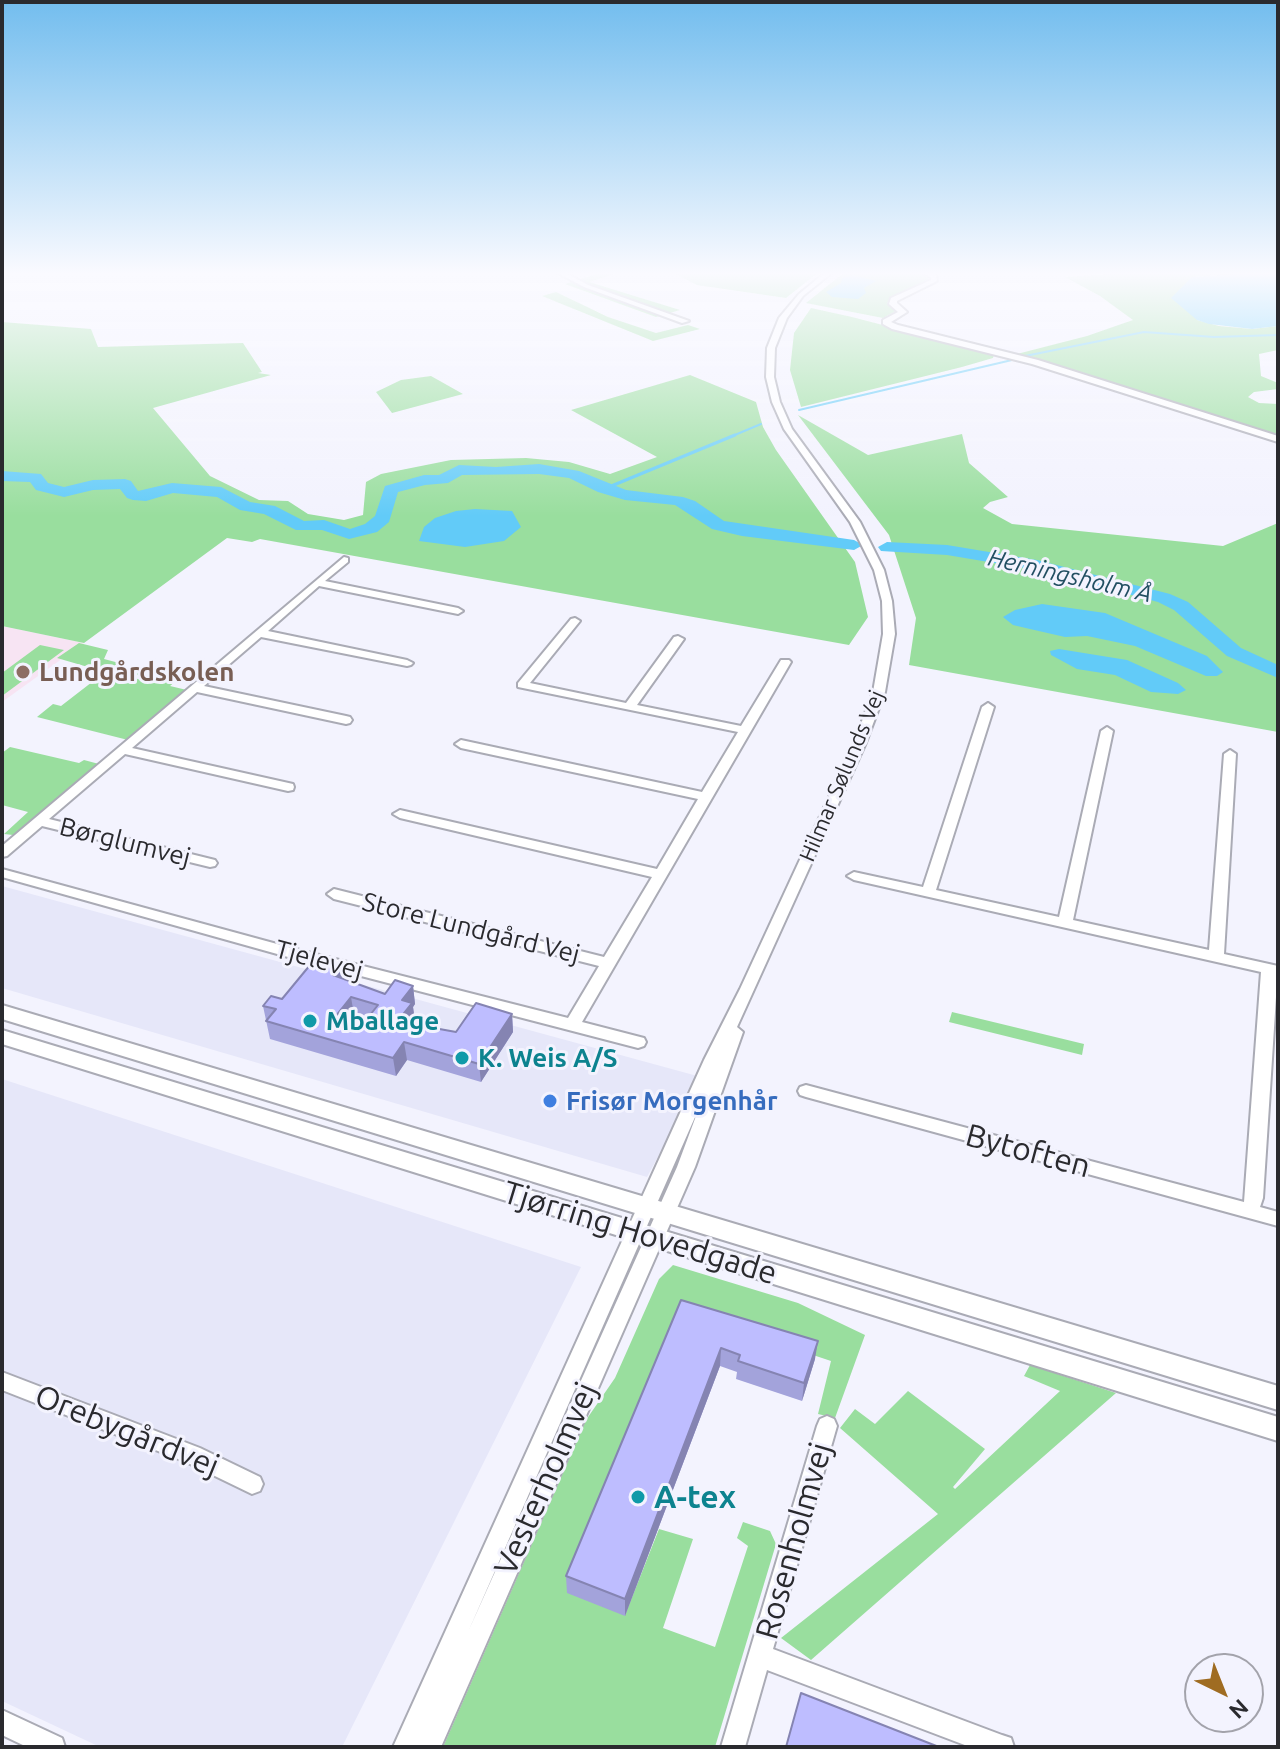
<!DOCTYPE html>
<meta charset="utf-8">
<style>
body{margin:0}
#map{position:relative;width:1280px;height:1749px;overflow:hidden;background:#f3f3fe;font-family:Ubuntu,sans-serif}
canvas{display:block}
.frame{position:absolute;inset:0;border:4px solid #2a2a2e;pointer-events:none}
.north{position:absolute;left:1184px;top:1653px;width:80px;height:80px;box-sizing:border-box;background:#f3f3fe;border:2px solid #a3a3ab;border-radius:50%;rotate:137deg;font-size:22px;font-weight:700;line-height:32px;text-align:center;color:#2a2a2e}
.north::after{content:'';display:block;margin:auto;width:28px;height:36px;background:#9f6c22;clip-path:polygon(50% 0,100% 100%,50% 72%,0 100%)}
</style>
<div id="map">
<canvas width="1280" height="1749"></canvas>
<div class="frame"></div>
<div class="north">N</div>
</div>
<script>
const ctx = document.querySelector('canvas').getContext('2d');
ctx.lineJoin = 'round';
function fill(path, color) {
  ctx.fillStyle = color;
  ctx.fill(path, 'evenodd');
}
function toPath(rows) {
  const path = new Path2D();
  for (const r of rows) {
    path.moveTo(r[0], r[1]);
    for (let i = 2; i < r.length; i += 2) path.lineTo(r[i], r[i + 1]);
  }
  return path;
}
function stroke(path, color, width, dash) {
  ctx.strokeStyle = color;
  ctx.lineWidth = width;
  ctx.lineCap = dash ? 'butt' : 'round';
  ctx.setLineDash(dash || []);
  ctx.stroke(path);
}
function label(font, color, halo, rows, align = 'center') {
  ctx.font = font + ' Ubuntu,sans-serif';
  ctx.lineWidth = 6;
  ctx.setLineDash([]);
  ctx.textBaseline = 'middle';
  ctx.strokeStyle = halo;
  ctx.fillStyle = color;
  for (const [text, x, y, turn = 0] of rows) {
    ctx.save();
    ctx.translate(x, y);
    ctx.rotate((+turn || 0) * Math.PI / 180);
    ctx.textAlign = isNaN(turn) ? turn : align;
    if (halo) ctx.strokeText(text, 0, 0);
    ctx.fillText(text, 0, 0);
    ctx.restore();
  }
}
fill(toPath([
 [2,886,701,1077,647,1177,2,988],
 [2,1079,581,1267,342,1747,100,1747,2,1701]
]), '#e6e7f9');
fill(toPath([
 [2,626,84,643,2,702]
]), '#f7e4f3');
fill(toPath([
 [606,271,625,271,589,282,680,310,656,317,565,284],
 [669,271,820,271,786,298,697,285],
 [846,271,913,271,927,275,929,281,887,303,896,311,883,318,806,303],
 [1154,271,1270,271,1193,277,1197,320,1219,326,1252,329,1278,326,1278,350,1259,354,1261,376,1278,383,1278,389,1254,392,1248,397,1259,403,1278,404,1278,438,1013,355,1087,336,1133,320,1100,296,1065,277],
 [556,292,608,317,656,333,688,325,700,329,653,341,542,296],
 [811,308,852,317,994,354,993,358,962,367,801,407,790,370,794,333],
 [2,322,91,329,98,347,243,343,262,372,258,373,271,375,153,408,210,476,259,500,288,501,308,514,344,520,363,515,366,482,381,474,451,460,526,458,569,462,610,474,657,457,571,410,690,375,756,402,763,427,776,450,855,562,868,617,849,645,260,539,252,542,227,538,84,643,2,626],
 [431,376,463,394,392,413,376,392,401,380],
 [798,415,868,455,962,434,969,463,1008,497,990,502,983,508,1012,524,1223,546,1278,523,1278,732,909,665,916,618,889,535],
 [79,643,108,650,104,659,123,664,121,669,144,669,134,678,153,683,161,677,177,680,170,686,191,691,132,741,37,717,53,704,61,706,105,672,57,658],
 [40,645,64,650,2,696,2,673],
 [10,747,79,763,84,760,99,764,13,835,4,834,28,812,2,805,2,753],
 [952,1012,1084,1044,1082,1055,949,1022],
 [673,1265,798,1303,865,1335,835,1418,818,1414,831,1361,714,1322,567,1592,625,1615,659,1529,693,1539,663,1628,715,1647,748,1546,737,1538,743,1522,770,1531,776,1544,715,1747,443,1747,586,1420,615,1378,659,1279],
 [1030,1365,1116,1393,811,1660,781,1638,938,1514,840,1428,855,1409,875,1424,908,1391,985,1449,953,1487,955,1489,1060,1391,1024,1376]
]), '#99de9e');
fill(toPath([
 [1278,271,1278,326,1252,329,1209,324,1197,320,1171,298,1192,277],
 [853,275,876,281,864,288,866,293,858,299,832,297,826,292,841,283,842,278],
 [475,509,512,511,521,527,504,541,465,547,419,541,424,527,435,518,456,511],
 [1042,604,1105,613,1207,656,1223,672,1217,676,1206,676,1135,646,1087,636,1065,637,1030,629,1013,625,1003,617,1015,610],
 [1059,649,1127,660,1178,683,1186,690,1178,694,1151,692,1115,675,1077,669,1051,655,1050,651]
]), '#62cbf8');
stroke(toPath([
 [1025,356,1144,332,1214,337,1278,335],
 [799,410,1012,360],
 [730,437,761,424]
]), '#62cbf8', 2);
stroke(toPath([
 [604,489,735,435]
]), '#62cbf8', 3);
fill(toPath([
 [539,464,579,471,626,490,683,497,695,501,724,521,854,540,863,545,854,550,742,536,712,529,675,505,625,500,598,492,569,478,539,474,462,475,448,483,425,485,398,492,389,522,377,532,349,539,322,530,296,530,264,514,240,510,217,497,173,493,146,501,133,500,127,498,120,489,93,490,64,497,36,490,30,482,2,481,2,471,41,474,48,483,64,487,93,480,125,479,131,481,138,491,172,483,221,487,250,502,275,506,304,521,324,520,350,529,365,524,375,516,385,486,424,475,439,475,459,465,496,467,539,464],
 [887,542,947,545,1037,560,1170,594,1188,602,1241,648,1278,665,1278,678,1227,656,1174,610,1158,602,1036,570,947,555,881,551,878,547,887,542]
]), '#62cbf8');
const minor = toPath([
 [554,271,562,271,588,285,689,321,682,323,584,287,554,271],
 [827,271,834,271,803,296,787,318,775,348,774,377,780,402,792,429,860,522,884,570,892,601,895,634,885,692,865,745,737,1027,743,1032,695,1167,441,1747,393,1747,704,1060,740,989,853,745,873,692,883,634,882,601,874,570,850,522,784,429,772,402,766,377,767,348,779,318,799,294,827,271],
 [699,1108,677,1167,468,1632,699,1108],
 [919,271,928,271,936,275,937,281,897,301,897,303,907,312,891,322,898,325,1038,360,1278,436,1278,442,1032,364,892,329,883,324,883,320,898,312,889,304,891,298,931,280,931,277,919,271],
 [344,557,348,558,348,562,325,581,458,608,463,611,458,614,319,586,268,631,407,660,413,663,411,665,407,666,261,637,204,686,346,716,350,717,352,720,350,723,346,724,197,692,132,748,293,784,294,787,293,790,288,791,125,754,49,819,215,860,217,863,215,866,210,867,42,826,7,856,2,857,2,846,344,557],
 [575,618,580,621,530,683,626,703,674,637,678,636,684,639,637,705,741,726,781,660,789,660,791,662,582,1022,644,1038,646,1042,644,1046,638,1048,288,957,2,877,2,869,288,947,568,1018,599,966,334,899,327,894,334,889,604,957,652,877,400,818,393,814,400,810,657,869,698,799,461,748,455,744,461,740,702,792,738,732,518,687,518,683,571,619,575,618],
 [988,703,994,707,936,890,1059,917,1101,731,1107,727,1113,731,1073,920,1209,950,1224,754,1230,750,1236,754,1224,954,1278,966,1263,1198,1260,1207,1278,1212,1278,1226,806,1097,800,1095,798,1091,800,1087,806,1085,1244,1202,1261,972,854,880,847,876,854,872,923,887,982,707,988,703],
 [2,1372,200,1448,260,1477,263,1484,260,1491,252,1494,186,1462,2,1390,2,1372],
 [827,1416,834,1419,837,1426,773,1649,1002,1735,1011,1738,1014,1747,970,1747,767,1670,745,1747,721,1747,817,1426,820,1419,827,1416],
 [2,1710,62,1738,65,1747,27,1747,2,1735,2,1710]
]);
const major = toPath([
 [2,1005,1278,1386,1278,1410,2,1019,2,1005],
 [2,1030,1278,1417,1278,1441,2,1044,2,1030]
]);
stroke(minor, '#aaabb5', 4);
stroke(major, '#aaabb5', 4);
fill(minor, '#fff');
fill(major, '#fff');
fill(toPath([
 [340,966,342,978,385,994,413,986,415,1004,413,1007,415,1021,413,1022,434,1028,456,1032,512,1014,513,1032,481,1082,407,1060,396,1076,270,1039,263,1006,282,999],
 [354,1015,367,1019,358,1030,345,1026],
 [681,1300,815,1359,802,1401,736,1379,737,1372,720,1366,625,1616,567,1593,566,1576]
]), '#a3a3db');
fill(toPath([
 [340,966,343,984,333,975],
 [413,986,415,1004,413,1007,415,1021,403,1037,400,1018,402,1000],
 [351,997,354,1015,334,1040,331,1022],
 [512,1014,513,1032,481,1082,479,1064],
 [404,1042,407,1060,396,1076,393,1058],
 [818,1341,815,1359,802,1401,804,1383],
 [721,1348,720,1366,625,1616,625,1599]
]), '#8584b2');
const building = toPath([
 [315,959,340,966,333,975,385,994,395,980,413,986,402,1000,412,1003,400,1018,434,1028,456,1032,476,1003,512,1014,479,1064,404,1042,393,1058,266,1021,276,1009,263,1006,271,996,282,999,315,959],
 [351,997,378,1005,358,1030,331,1022,351,997],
 [681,1300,818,1341,804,1383,738,1361,740,1355,721,1348,625,1599,566,1576,681,1300],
 [801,1693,939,1747,786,1747,801,1693]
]);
fill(building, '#bebdff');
stroke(building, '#8584b2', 2);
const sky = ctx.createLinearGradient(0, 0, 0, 516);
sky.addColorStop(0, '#72bdee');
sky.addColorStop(0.53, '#fafaff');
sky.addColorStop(1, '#fafaff00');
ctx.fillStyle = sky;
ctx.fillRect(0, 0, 1280, 516);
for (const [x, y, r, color] of [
 [23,672,8,"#8d6e63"],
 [310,1021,8,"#0f9aa8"],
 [462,1058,8,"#0f9aa8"],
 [550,1101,8,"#3f7fe0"],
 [638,1497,8,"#0f9aa8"]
]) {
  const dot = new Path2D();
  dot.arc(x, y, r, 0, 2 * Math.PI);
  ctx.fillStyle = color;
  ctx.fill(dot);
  stroke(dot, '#f3f3fe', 3);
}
label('22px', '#2a2a2e', '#f3f3fe', [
 ["Hilmar Sølunds Vej",842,776,-67]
]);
label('italic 24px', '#224f62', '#f3f3fe', [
 ["Herningsholm Å",1070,576,13]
]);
label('bold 26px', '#785e54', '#f3f3fe', [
 ["Lundgårdskolen",39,672]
], 'left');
label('26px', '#2a2a2e', '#f3f3fe', [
 ["Børglumvej",125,842,14],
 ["Store Lundgård Vej",471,928,14],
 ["Tjelevej",319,960,15]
]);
label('bold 26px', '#0d838f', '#f3f3fe', [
 ["Mballage",326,1021],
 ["K. Weis A/S",478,1058]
], 'left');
label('bold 26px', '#366cbe', '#f3f3fe', [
 ["Frisør Morgenhår",566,1101]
], 'left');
label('32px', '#2a2a2e', '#f3f3fe', [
 ["Bytoften",1028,1151,15],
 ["Tjørring Hovedgade",640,1233,17],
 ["Orebygårdvej",127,1431,22],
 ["Vesterholmvej",546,1479,-66],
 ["Rosenholmvej",794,1541,-74]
]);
label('bold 32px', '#0d838f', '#f3f3fe', [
 ["A-tex",654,1497]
], 'left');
</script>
